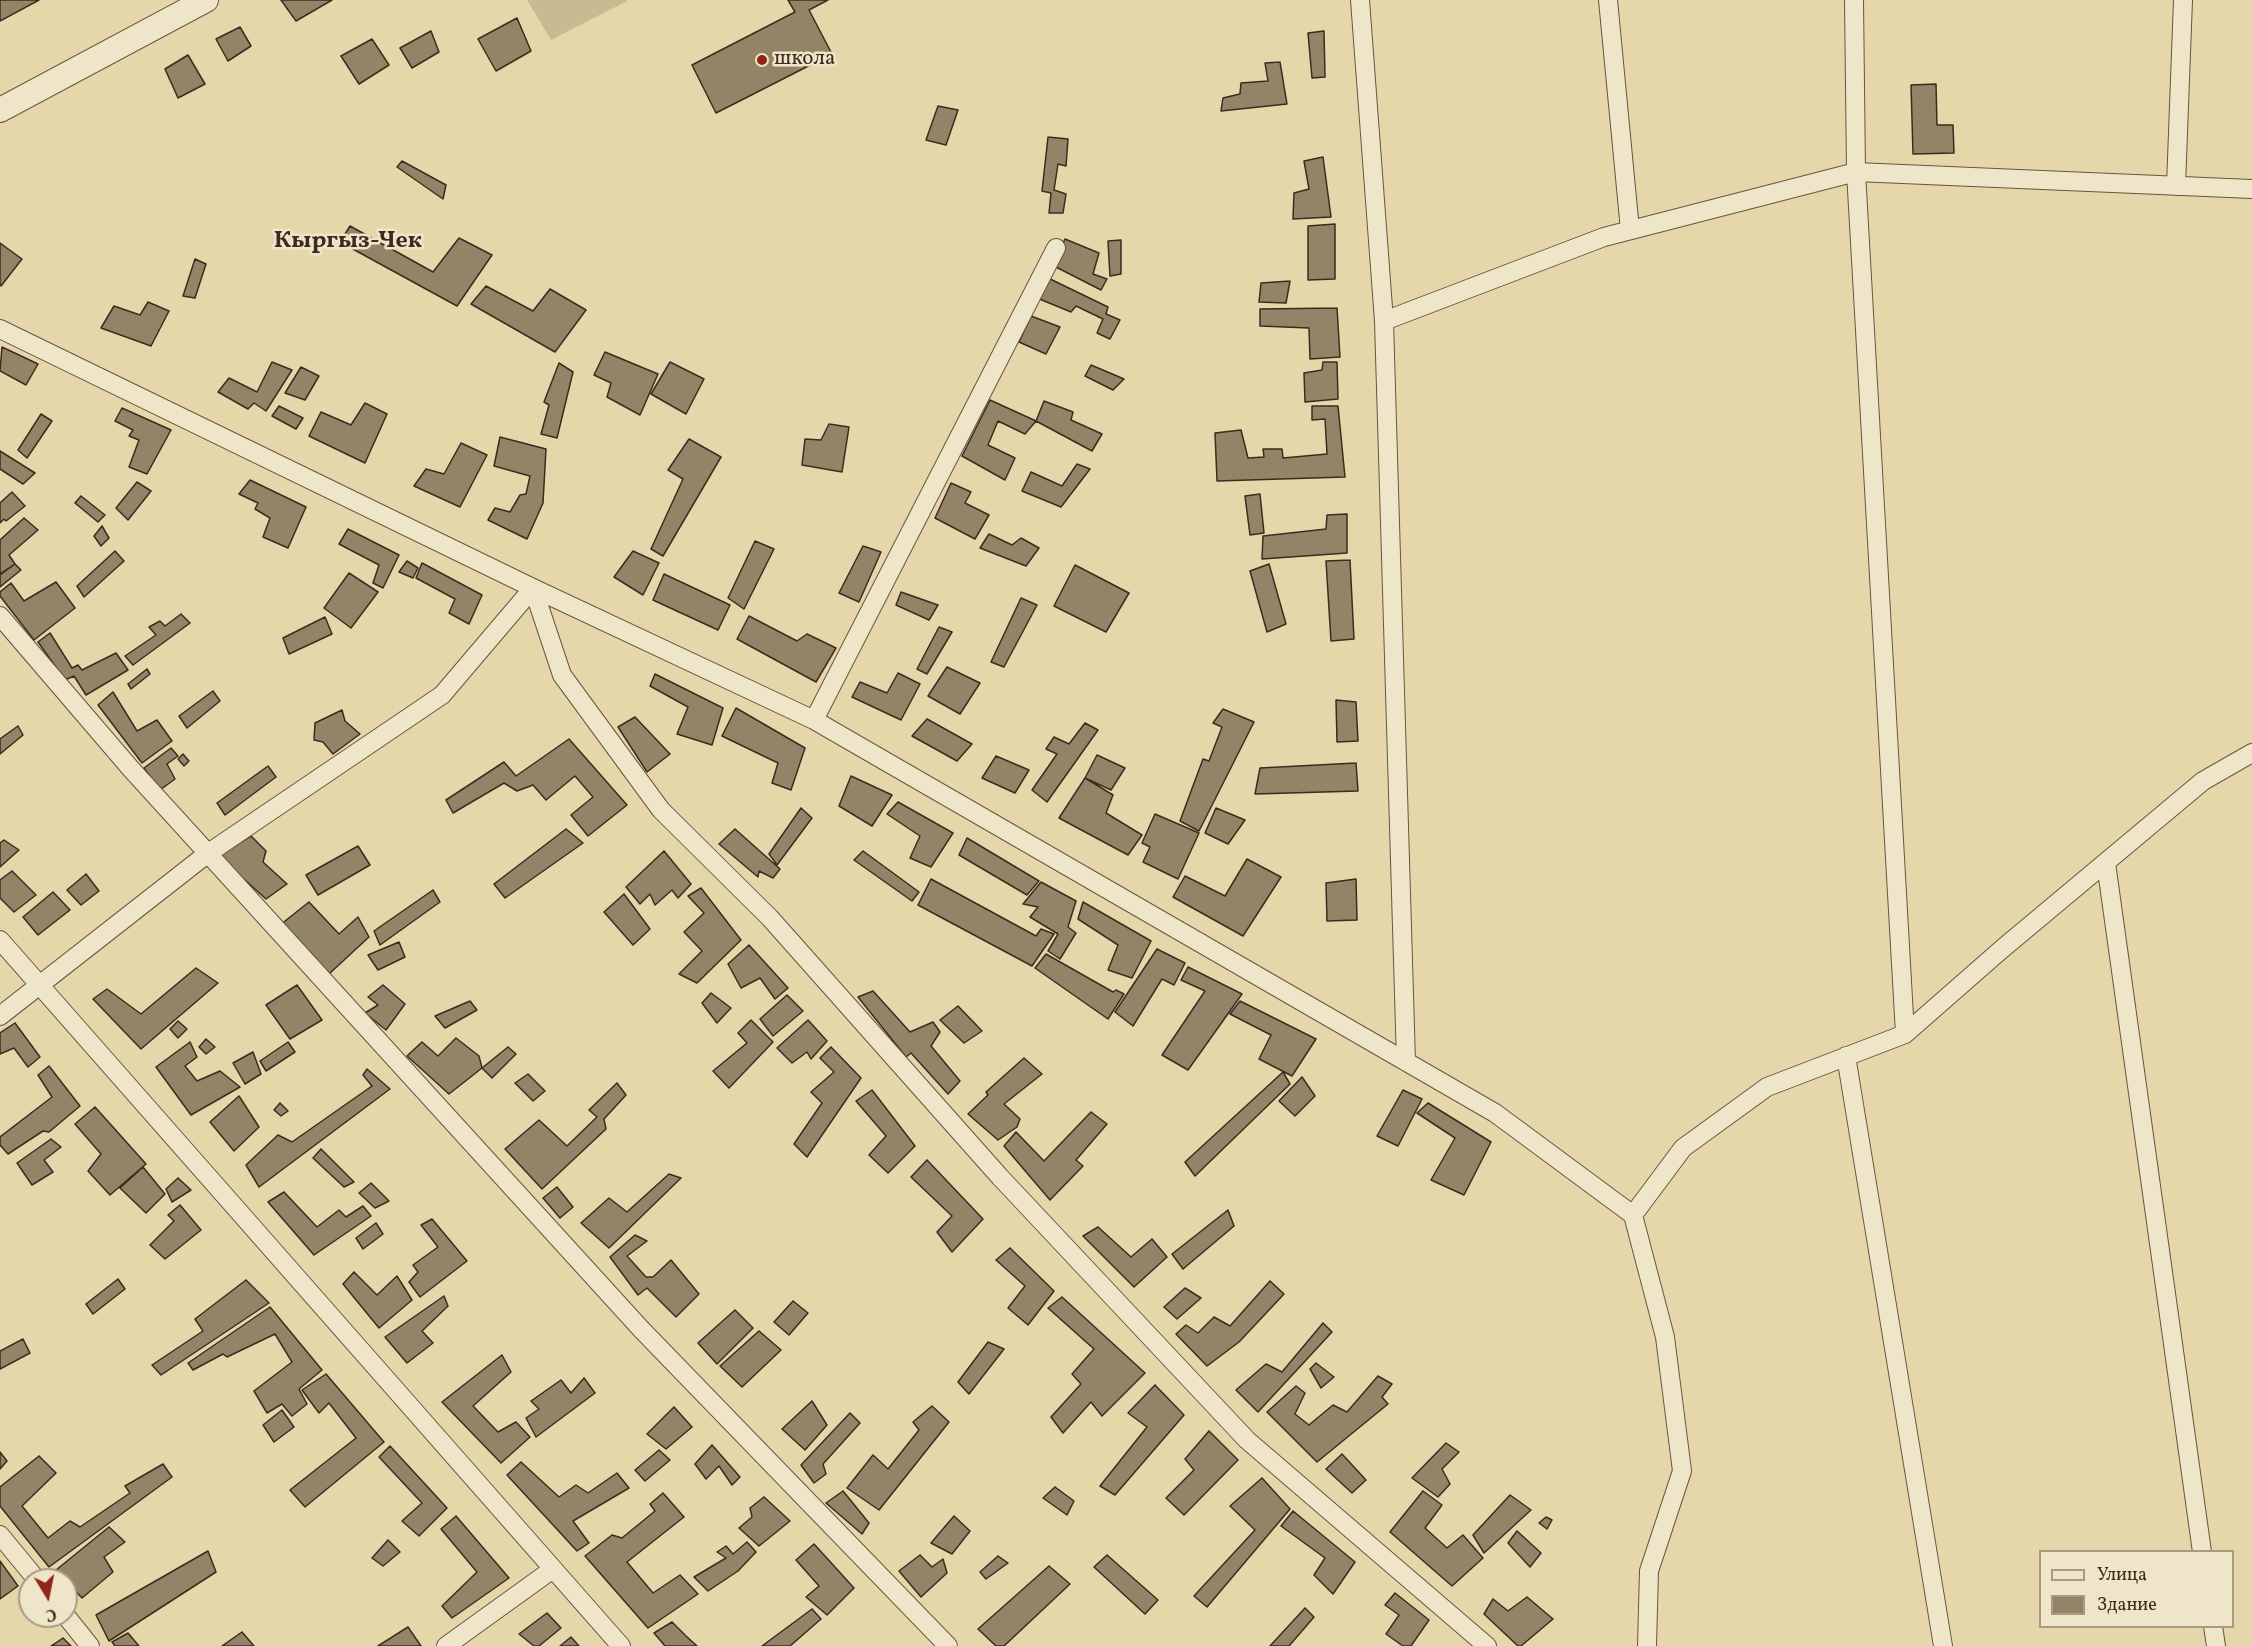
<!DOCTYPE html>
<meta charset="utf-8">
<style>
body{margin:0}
#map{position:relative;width:2252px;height:1646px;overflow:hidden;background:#e6d7aa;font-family:Vollkorn,serif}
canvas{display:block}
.legend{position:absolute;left:2039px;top:1550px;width:195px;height:78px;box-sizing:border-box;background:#efe5c8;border:2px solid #a79b84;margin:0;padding:8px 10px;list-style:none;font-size:18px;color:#3c2b1e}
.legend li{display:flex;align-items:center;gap:12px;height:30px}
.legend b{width:30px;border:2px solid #a79b84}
.north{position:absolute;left:18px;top:1568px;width:60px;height:60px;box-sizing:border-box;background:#efe5c8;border:2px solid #a79b84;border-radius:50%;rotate:170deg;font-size:16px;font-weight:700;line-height:24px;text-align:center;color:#3c2b1e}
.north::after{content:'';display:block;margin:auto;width:21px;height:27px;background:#8f2418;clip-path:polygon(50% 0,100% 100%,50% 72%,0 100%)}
</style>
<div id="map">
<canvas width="2252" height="1646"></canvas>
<ul class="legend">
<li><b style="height:8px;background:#efe5c8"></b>Улица</li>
<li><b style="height:16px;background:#948467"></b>Здание</li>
</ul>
<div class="north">С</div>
</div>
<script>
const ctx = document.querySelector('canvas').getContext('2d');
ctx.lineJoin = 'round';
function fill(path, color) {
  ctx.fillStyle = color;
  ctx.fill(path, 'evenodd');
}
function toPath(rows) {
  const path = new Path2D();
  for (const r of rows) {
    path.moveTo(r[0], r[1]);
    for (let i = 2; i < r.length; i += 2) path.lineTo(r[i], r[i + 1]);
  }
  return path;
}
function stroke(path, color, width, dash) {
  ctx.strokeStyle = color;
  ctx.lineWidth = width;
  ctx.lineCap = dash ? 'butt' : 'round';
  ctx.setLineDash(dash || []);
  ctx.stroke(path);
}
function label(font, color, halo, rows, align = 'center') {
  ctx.font = font + ' Vollkorn,serif';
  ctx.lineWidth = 5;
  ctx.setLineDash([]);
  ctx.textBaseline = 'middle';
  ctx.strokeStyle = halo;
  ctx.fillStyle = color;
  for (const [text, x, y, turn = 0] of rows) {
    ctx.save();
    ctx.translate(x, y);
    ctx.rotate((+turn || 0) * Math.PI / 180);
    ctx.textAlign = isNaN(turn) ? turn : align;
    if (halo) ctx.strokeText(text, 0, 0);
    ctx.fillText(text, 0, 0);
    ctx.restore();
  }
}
fill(toPath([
 [527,0,626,0,627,1,551,40]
]), '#c9ba92');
const building = toPath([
 [0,0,39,0,0,21,0,0],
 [281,0,332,0,296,21,281,0],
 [788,0,828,0,809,10,832,54,716,113,692,65,795,12,788,0],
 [517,18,531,51,496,71,478,39,517,18],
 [240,27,251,46,228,61,216,39,240,27],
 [431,31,439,52,412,68,400,48,431,31],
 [1324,31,1325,77,1312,78,1308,33,1324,31],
 [372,39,389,65,359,84,341,56,372,39],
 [188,55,205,84,178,98,165,69,188,55],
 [1280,62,1287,104,1221,111,1223,98,1240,94,1241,83,1268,81,1265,63,1280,62],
 [1936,84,1937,125,1953,125,1954,153,1913,154,1911,85,1936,84],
 [938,106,958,110,946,145,926,140,938,106],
 [1048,137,1068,139,1066,166,1058,164,1054,190,1066,194,1063,213,1049,213,1051,193,1042,191,1048,137],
 [1323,157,1331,217,1293,219,1294,193,1309,189,1304,161,1323,157],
 [402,161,446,185,443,199,397,167,402,161],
 [1335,224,1335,279,1308,280,1308,226,1335,224],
 [350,226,433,272,459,238,492,255,457,306,340,242,350,226],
 [1065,239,1099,253,1093,274,1107,279,1101,290,1052,265,1065,239],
 [1121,240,1121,274,1110,276,1108,241,1121,240],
 [0,243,22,259,1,286,0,285,0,243],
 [195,259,206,264,195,298,183,296,195,259],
 [1046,277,1108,307,1106,314,1120,320,1110,339,1097,333,1103,319,1076,306,1071,312,1037,298,1046,277],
 [1290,281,1286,303,1259,302,1261,283,1290,281],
 [486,286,533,311,550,289,586,310,555,352,471,304,486,286],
 [148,302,169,311,151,346,101,328,114,306,140,315,148,302],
 [1337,308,1340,357,1310,359,1309,328,1260,326,1260,309,1337,308],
 [1031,316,1060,327,1046,354,1019,342,1031,316],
 [2,347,38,364,26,385,0,371,2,347],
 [605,352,658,374,640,415,607,397,611,383,594,375,605,352],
 [272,362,292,370,266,411,254,403,248,409,218,392,229,378,257,392,272,362],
 [670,362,704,379,686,414,651,394,670,362],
 [1323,362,1337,362,1338,399,1305,402,1304,373,1322,370,1323,362],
 [559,363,573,372,557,438,541,434,549,405,544,402,559,363],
 [1091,365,1124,379,1113,390,1085,376,1091,365],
 [301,367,319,376,305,400,285,393,301,367],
 [990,400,1036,421,1025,434,998,421,988,445,1015,458,1005,480,962,456,990,400],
 [1044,401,1073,412,1071,420,1102,434,1092,451,1036,421,1044,401],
 [365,403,387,414,365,463,309,436,321,412,351,425,365,403],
 [279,406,303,418,296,429,272,416,279,406],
 [1312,406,1338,406,1345,477,1217,481,1215,433,1241,430,1248,458,1264,457,1263,449,1282,449,1283,458,1327,454,1325,419,1312,420,1312,406],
 [122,408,171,430,147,474,129,467,139,440,129,436,133,430,115,421,122,408],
 [41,414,52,421,27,458,18,450,41,414],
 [829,424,849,427,842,472,802,465,805,439,821,440,829,424],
 [500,437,546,449,543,503,527,539,488,520,495,508,510,512,520,495,526,494,530,476,494,466,500,437],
 [689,439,721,457,663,556,651,549,683,479,668,470,689,439],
 [461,443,487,455,460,507,414,486,426,469,444,474,461,443],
 [0,451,35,473,23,484,0,469,0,451],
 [1077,464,1090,469,1061,507,1022,491,1031,472,1062,486,1077,464],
 [250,480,306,507,288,548,263,537,270,518,255,509,258,503,239,494,250,480],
 [137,482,151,491,128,520,116,508,137,482],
 [951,483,971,492,965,503,989,515,975,539,935,518,951,483],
 [12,492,25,506,6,521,4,519,0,523,0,503,12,492],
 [1260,494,1264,533,1250,535,1245,496,1260,494],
 [81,496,105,515,98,522,75,503,81,496],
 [1347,514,1347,553,1262,559,1263,536,1326,529,1327,515,1347,514],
 [24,518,38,530,9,555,15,564,0,574,0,540,24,518],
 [102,526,109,538,101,546,94,536,102,526],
 [348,529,399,555,383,588,373,583,379,565,339,544,348,529],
 [989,534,1012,545,1021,538,1039,548,1026,566,980,548,989,534],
 [755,541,774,549,744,609,728,598,755,541],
 [863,546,881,552,859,602,839,593,863,546],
 [115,551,124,561,84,597,77,586,115,551],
 [633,551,659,563,643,595,614,577,633,551],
 [1350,560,1354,639,1331,641,1326,561,1350,560],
 [407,561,418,568,413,578,399,572,407,561],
 [422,563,482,595,469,624,449,613,455,599,416,578,422,563],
 [15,564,21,570,0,587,0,575,15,564],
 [1269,564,1286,624,1267,632,1250,571,1269,564],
 [1075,565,1129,593,1106,632,1054,606,1075,565],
 [349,573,378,592,351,628,324,608,349,573],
 [664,574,730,605,718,630,653,600,664,574],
 [56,582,75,608,34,640,0,596,0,592,11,583,24,601,56,582],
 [901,592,938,605,929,620,896,605,901,592],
 [1021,598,1037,605,1004,667,991,662,1021,598],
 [181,614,190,623,133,665,125,656,156,635,149,627,160,621,165,626,181,614],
 [749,616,797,641,807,634,836,648,816,682,737,639,749,616],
 [325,617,332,634,289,654,283,638,325,617],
 [939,627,952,632,927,674,917,669,939,627],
 [50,633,72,668,78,665,82,670,116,653,128,670,86,695,74,676,65,680,38,642,50,633],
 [947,667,980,683,960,714,928,696,947,667],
 [147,669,150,674,131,689,128,684,147,669],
 [898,673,920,684,901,720,852,697,860,682,887,693,898,673],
 [655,674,723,708,712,745,677,734,688,707,650,686,655,674],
 [213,691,220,701,187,728,179,716,213,691],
 [113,692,137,731,157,720,172,741,142,763,98,705,113,692],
 [1336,700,1356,702,1358,741,1337,742,1336,700],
 [736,708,805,748,791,790,772,783,778,763,722,736,736,708],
 [1223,709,1254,722,1199,831,1180,821,1203,759,1209,761,1222,727,1213,723,1223,709],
 [342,710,345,721,360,734,333,754,323,742,314,740,315,723,342,710],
 [635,717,670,754,647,772,618,727,635,717],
 [927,719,972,744,957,761,912,736,927,719],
 [1085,723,1098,730,1047,802,1032,790,1057,754,1046,749,1054,737,1069,744,1085,723],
 [18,726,23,735,0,754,0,739,18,726],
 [569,739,627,805,588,836,571,815,593,797,575,776,546,800,533,785,517,791,504,783,453,813,446,800,504,762,516,776,569,739],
 [171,748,178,756,167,764,175,779,160,790,144,768,171,748],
 [183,754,189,761,184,766,178,759,183,754],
 [1097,755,1125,768,1111,790,1085,778,1097,755],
 [996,756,1029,770,1015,793,982,778,996,756],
 [1356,763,1358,791,1255,794,1260,768,1356,763],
 [268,766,276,777,225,815,217,803,268,766],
 [851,776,892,795,872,826,839,806,851,776],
 [1085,778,1113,795,1106,813,1142,835,1128,855,1059,818,1085,778],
 [898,802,953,833,931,867,910,858,920,836,887,814,898,802],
 [801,808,812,818,777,865,769,854,801,808],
 [1216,808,1245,820,1228,844,1205,833,1216,808],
 [1155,814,1199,833,1178,879,1143,862,1150,847,1142,843,1155,814],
 [566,829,583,843,505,898,494,884,566,829],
 [735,829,780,869,773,878,759,871,758,877,719,844,735,829],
 [251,836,266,851,263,862,287,884,266,899,218,856,251,836],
 [967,838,1039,881,1027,895,959,855,967,838],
 [4,840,19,850,0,867,0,843,4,840],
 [358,846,370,865,318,895,306,875,358,846],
 [664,851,691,884,678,898,672,890,655,905,650,894,640,904,626,887,664,851],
 [863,851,919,892,912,901,854,860,863,851],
 [1247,859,1281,877,1243,936,1173,897,1185,876,1225,896,1247,859],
 [12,871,36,895,14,912,0,898,0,880,12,871],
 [86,874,99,891,81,905,67,890,86,874],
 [931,879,1036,936,1041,929,1054,934,1032,966,918,905,931,879],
 [1356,879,1357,920,1327,921,1326,883,1356,879],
 [1041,882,1076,901,1068,927,1076,933,1060,959,1048,951,1058,934,1030,917,1038,907,1023,904,1041,882],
 [701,888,741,940,697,983,679,974,702,951,684,932,704,913,688,896,701,888],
 [433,890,440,902,380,945,374,931,433,890],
 [53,892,70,910,38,935,23,917,53,892],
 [624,894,650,929,633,945,604,912,624,894],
 [309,902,339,934,358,917,369,937,329,974,280,925,309,902],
 [1083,902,1151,941,1132,978,1108,970,1118,945,1078,919,1083,902],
 [399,942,405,957,378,970,368,955,399,942],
 [749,945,788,988,775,999,760,978,741,988,728,964,749,945],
 [1157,949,1185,963,1174,985,1162,979,1133,1026,1115,1012,1157,949],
 [1046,954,1113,992,1116,990,1124,994,1108,1019,1035,968,1046,954],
 [1188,967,1242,994,1188,1070,1162,1055,1205,991,1181,980,1188,967],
 [196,968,218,983,141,1049,93,999,107,989,141,1014,196,968],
 [297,985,322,1020,290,1039,266,1005,297,985],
 [383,985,405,1004,386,1030,365,1013,378,1005,368,997,383,985],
 [873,991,910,1032,933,1022,940,1032,931,1046,960,1081,948,1094,911,1053,906,1057,858,997,873,991],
 [711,993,731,1008,717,1023,702,1003,711,993],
 [787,995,803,1011,773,1036,760,1019,787,995],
 [470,1001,477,1010,445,1028,435,1016,470,1001],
 [1240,1001,1316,1039,1292,1076,1259,1059,1271,1035,1230,1014,1240,1001],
 [958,1006,982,1031,964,1043,940,1020,958,1006],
 [751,1020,773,1042,729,1088,713,1071,747,1043,738,1033,751,1020],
 [808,1020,827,1041,811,1059,807,1052,792,1063,777,1048,808,1020],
 [178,1021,187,1029,178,1038,170,1029,178,1021],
 [15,1023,40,1057,28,1067,14,1048,0,1054,0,1033,15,1023],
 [456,1038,479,1056,482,1068,449,1094,407,1056,422,1042,438,1056,456,1038],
 [206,1039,215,1047,206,1054,199,1047,206,1039],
 [190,1042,197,1057,185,1066,197,1081,220,1071,240,1087,191,1115,156,1067,190,1042],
 [288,1042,295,1052,266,1071,260,1061,288,1042],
 [508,1047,516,1054,492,1078,482,1068,508,1047],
 [831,1047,861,1078,807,1157,794,1144,822,1103,811,1092,834,1072,820,1058,831,1047],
 [253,1052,261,1074,245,1084,233,1063,253,1052],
 [1024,1058,1042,1074,1004,1104,1020,1119,1017,1127,998,1140,968,1114,988,1095,986,1092,1024,1058],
 [49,1066,80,1106,49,1132,43,1131,8,1154,0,1145,0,1137,52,1097,38,1075,49,1066],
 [367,1069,390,1089,259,1187,246,1165,278,1135,292,1142,372,1086,363,1075,367,1069],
 [1283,1072,1290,1084,1195,1176,1185,1162,1283,1072],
 [528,1074,545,1091,533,1101,515,1083,528,1074],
 [1302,1077,1315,1096,1295,1116,1279,1101,1302,1077],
 [617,1083,626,1095,604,1119,606,1129,542,1189,505,1149,539,1120,567,1146,597,1117,589,1110,617,1083],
 [872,1090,915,1146,888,1173,869,1155,886,1136,856,1101,872,1090],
 [1403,1090,1422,1099,1398,1146,1377,1136,1403,1090],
 [239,1096,259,1127,234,1151,210,1122,239,1096],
 [280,1103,288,1111,281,1116,274,1110,280,1103],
 [1428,1103,1491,1142,1464,1195,1431,1180,1455,1138,1417,1113,1428,1103],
 [95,1107,146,1164,110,1195,88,1171,101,1154,75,1124,95,1107],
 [1091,1112,1107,1124,1076,1160,1083,1166,1050,1200,1004,1146,1016,1132,1044,1161,1091,1112],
 [51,1139,61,1147,44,1160,53,1172,32,1185,17,1163,51,1139],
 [321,1149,354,1182,344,1187,313,1158,321,1149],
 [927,1160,983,1219,952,1252,937,1232,952,1216,911,1177,927,1160],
 [143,1167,165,1194,146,1213,120,1188,143,1167],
 [669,1174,681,1178,609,1248,581,1223,609,1198,627,1212,669,1174],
 [178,1178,191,1190,172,1202,166,1189,178,1178],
 [371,1183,389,1201,375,1208,359,1193,371,1183],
 [557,1187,573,1207,560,1218,543,1198,557,1187],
 [284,1192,317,1227,339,1210,346,1217,363,1206,371,1216,314,1255,268,1202,284,1192],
 [180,1205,201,1230,165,1259,150,1245,174,1221,168,1215,180,1205],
 [1228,1210,1234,1226,1183,1269,1172,1254,1228,1210],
 [432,1219,467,1261,420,1297,409,1282,418,1272,413,1265,438,1247,421,1225,432,1219],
 [376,1223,383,1234,363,1249,356,1238,376,1223],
 [1098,1227,1131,1257,1152,1239,1167,1257,1134,1287,1083,1236,1098,1227],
 [635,1235,647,1241,627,1256,646,1277,653,1277,671,1260,699,1294,676,1317,647,1288,638,1295,610,1257,635,1235],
 [1010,1248,1054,1291,1028,1325,1008,1308,1025,1286,996,1260,1010,1248],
 [354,1272,377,1295,397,1276,412,1300,379,1328,343,1284,354,1272],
 [118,1279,125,1289,93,1314,86,1304,118,1279],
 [246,1280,269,1303,161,1375,152,1365,203,1331,195,1319,246,1280],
 [1270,1281,1284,1294,1239,1342,1207,1366,1176,1334,1186,1325,1198,1333,1214,1317,1230,1326,1270,1281],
 [1185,1288,1201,1298,1177,1319,1164,1307,1185,1288],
 [444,1296,448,1306,422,1331,433,1343,407,1363,385,1337,444,1296],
 [1062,1297,1145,1373,1102,1416,1091,1402,1063,1433,1051,1417,1081,1384,1072,1374,1094,1349,1048,1308,1062,1297],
 [793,1301,808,1313,789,1335,774,1322,793,1301],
 [270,1307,322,1370,299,1389,307,1404,292,1416,282,1404,267,1413,254,1391,292,1362,275,1334,227,1357,223,1354,193,1370,188,1363,270,1307],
 [735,1310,753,1328,717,1364,698,1343,735,1310],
 [1323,1323,1332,1332,1258,1412,1236,1390,1266,1364,1282,1372,1323,1323],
 [759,1331,781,1350,742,1387,720,1366,759,1331],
 [23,1339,30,1353,0,1369,0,1351,23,1339],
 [988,1342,1004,1349,969,1394,958,1382,988,1342],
 [502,1355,511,1372,473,1406,498,1432,516,1422,530,1437,501,1463,442,1402,502,1355],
 [1316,1363,1334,1377,1321,1388,1310,1369,1316,1363],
 [326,1374,384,1442,305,1507,290,1490,356,1438,329,1403,319,1413,302,1390,326,1374],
 [1378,1376,1392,1384,1382,1397,1388,1404,1317,1462,1267,1412,1296,1386,1305,1393,1295,1414,1309,1425,1333,1405,1347,1412,1378,1376],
 [584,1378,595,1393,536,1437,526,1418,539,1409,531,1401,561,1380,571,1393,584,1378],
 [1155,1385,1184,1415,1115,1495,1100,1486,1147,1427,1128,1413,1155,1385],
 [812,1401,827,1425,805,1450,782,1429,812,1401],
 [932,1406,949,1422,879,1510,847,1488,873,1455,888,1469,919,1430,913,1422,932,1406],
 [674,1407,692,1427,666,1449,647,1434,674,1407],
 [282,1410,294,1427,274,1442,263,1425,282,1410],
 [850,1413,860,1423,823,1464,826,1474,814,1483,801,1465,850,1413],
 [1209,1431,1238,1460,1184,1515,1166,1498,1194,1470,1185,1459,1209,1431],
 [1446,1443,1459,1452,1442,1469,1450,1484,1438,1497,1412,1478,1446,1443],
 [712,1445,740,1477,732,1485,719,1466,706,1479,695,1464,712,1445],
 [390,1446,447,1508,419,1536,402,1521,422,1503,379,1457,390,1446],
 [659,1450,670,1460,645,1481,635,1470,659,1450],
 [0,1452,7,1461,0,1469,0,1452],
 [1342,1454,1366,1480,1352,1493,1326,1469,1342,1454],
 [39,1456,56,1473,22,1506,48,1538,70,1521,80,1527,130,1493,125,1486,163,1464,172,1477,49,1567,0,1506,0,1487,39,1456],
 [521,1462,559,1497,576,1485,588,1493,617,1473,629,1488,573,1521,589,1543,577,1551,507,1475,521,1462],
 [1262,1478,1290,1509,1207,1607,1194,1596,1255,1530,1230,1506,1262,1478],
 [1055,1487,1074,1501,1067,1515,1043,1498,1055,1487],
 [843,1491,869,1523,862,1534,826,1503,843,1491],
 [1423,1491,1442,1505,1425,1528,1447,1548,1463,1535,1483,1558,1452,1586,1390,1532,1423,1491],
 [663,1493,684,1517,627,1562,653,1593,680,1575,698,1594,648,1628,585,1556,612,1535,622,1538,655,1511,650,1504,663,1493],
 [1510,1495,1531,1510,1484,1553,1473,1535,1510,1495],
 [764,1497,790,1521,759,1546,739,1528,752,1517,750,1508,764,1497],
 [1293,1511,1355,1562,1333,1594,1314,1575,1325,1558,1281,1526,1293,1511],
 [456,1516,509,1578,452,1618,442,1606,477,1572,441,1529,456,1516],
 [954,1516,970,1531,952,1554,931,1543,954,1516],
 [1546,1517,1552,1520,1547,1529,1539,1523,1546,1517],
 [109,1527,125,1542,104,1557,113,1572,82,1598,56,1570,109,1527],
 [1517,1531,1541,1553,1530,1567,1508,1543,1517,1531],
 [388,1540,400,1552,383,1566,372,1558,388,1540],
 [747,1542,756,1552,738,1571,708,1591,694,1577,726,1558,717,1552,726,1546,733,1554,747,1542],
 [814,1544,854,1588,827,1615,806,1597,819,1586,796,1560,814,1544],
 [208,1551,216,1572,109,1641,96,1615,208,1551],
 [920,1555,932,1567,943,1559,947,1573,921,1597,899,1571,920,1555],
 [1107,1555,1158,1600,1145,1614,1094,1567,1107,1555],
 [998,1556,1008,1563,986,1579,980,1572,998,1556],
 [0,1561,18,1586,0,1599,0,1561],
 [1049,1566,1070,1584,1004,1646,996,1646,978,1629,1049,1566],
 [1395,1593,1429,1620,1411,1646,1403,1646,1386,1634,1399,1615,1385,1605,1395,1593],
 [1527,1597,1553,1619,1521,1646,1518,1646,1484,1614,1493,1599,1508,1611,1527,1597],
 [1305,1608,1314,1617,1289,1646,1270,1646,1305,1608],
 [812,1609,821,1619,790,1646,762,1646,812,1609],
 [547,1613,561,1628,539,1646,534,1646,519,1634,547,1613],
 [672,1622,686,1636,697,1646,665,1646,654,1633,672,1622],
 [408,1627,421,1646,378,1646,408,1627],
 [242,1632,254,1646,222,1646,242,1632],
 [128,1633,139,1646,115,1646,112,1642,128,1633],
 [571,1637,579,1646,560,1646,571,1637],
 [63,1638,71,1646,51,1646,63,1638]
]);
fill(building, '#948467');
stroke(building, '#3c2b1e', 1.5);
const minor = toPath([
 [1360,0,1384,321,1406,1062],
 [1608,0,1630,230],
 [1854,0,1856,172,1905,1034],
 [2176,186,2183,0],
 [1384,321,1604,237,1856,172,2252,189],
 [0,329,533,588,814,720,1495,1113,1633,1215],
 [533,588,562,675,661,810,770,918,1000,1177,1247,1440,1487,1646],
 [0,616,131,769,641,1329,948,1646],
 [814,720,1056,248],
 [2106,863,2202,1552],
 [0,940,621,1646],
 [0,1016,207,854,442,695,533,588],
 [1846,1056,1943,1646],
 [0,1535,37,1580],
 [66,1616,90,1646],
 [2213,1626,2216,1646],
 [446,1646,553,1569],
 [1647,1646,1649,1571,1682,1471,1665,1337,1633,1215,1683,1148,1767,1087,1905,1034,2002,949,2203,781,2252,753]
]);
const tertiary = toPath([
 [0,110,206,0]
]);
stroke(minor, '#665641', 20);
stroke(tertiary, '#665641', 26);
stroke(minor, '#efe5c8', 18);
stroke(tertiary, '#efe5c8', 24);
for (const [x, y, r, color] of [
 [762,60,6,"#8f2418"]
]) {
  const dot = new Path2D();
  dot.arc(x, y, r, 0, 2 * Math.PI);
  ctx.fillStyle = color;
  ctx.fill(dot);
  stroke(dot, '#efe5c8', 2);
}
label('21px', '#3c2b1e', '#efe5c8', [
 ["школа",774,60]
], 'left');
label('bold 24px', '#3c2b1e', '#efe5c8', [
 ["Кыргыз-Чек",348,243]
]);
</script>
